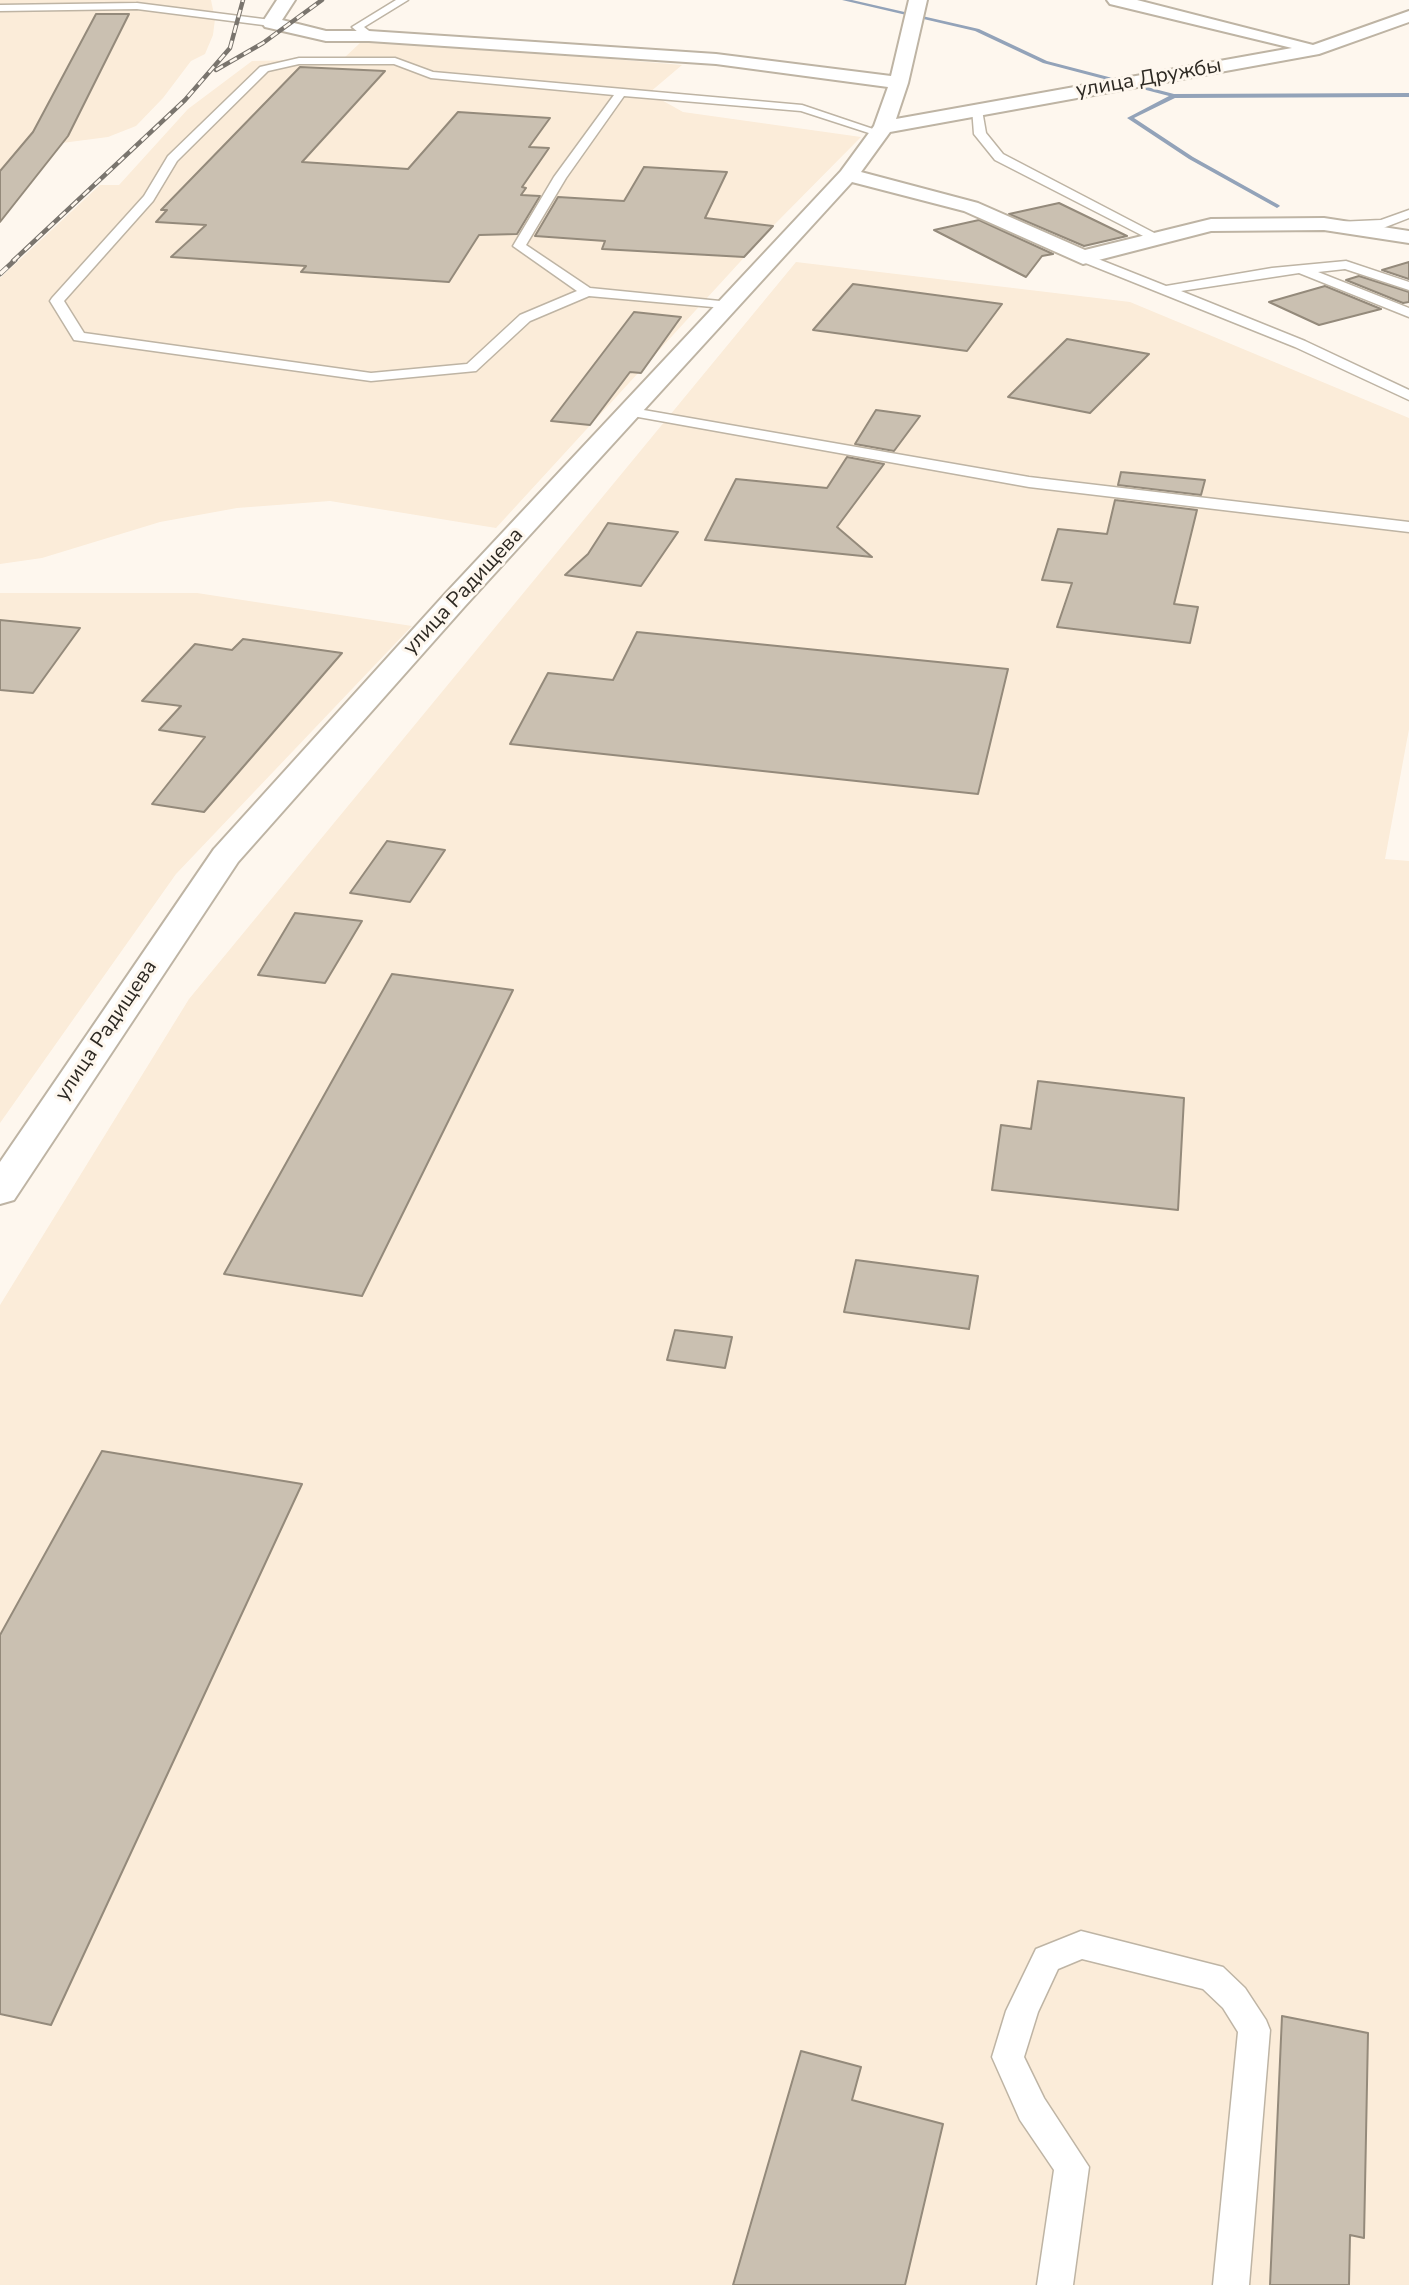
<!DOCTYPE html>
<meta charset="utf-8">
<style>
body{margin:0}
canvas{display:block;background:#fef7ee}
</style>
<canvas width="1409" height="2285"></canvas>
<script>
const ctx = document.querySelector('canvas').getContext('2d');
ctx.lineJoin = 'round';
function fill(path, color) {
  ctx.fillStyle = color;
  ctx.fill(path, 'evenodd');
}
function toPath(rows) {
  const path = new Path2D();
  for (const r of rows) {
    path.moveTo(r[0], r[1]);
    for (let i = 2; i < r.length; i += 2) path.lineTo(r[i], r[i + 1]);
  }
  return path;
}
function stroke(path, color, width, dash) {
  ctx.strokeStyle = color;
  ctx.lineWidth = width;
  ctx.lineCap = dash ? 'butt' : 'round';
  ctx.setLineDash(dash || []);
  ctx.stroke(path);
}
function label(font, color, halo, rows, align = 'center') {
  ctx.font = font + ' "Nunito Sans",sans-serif';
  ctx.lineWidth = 6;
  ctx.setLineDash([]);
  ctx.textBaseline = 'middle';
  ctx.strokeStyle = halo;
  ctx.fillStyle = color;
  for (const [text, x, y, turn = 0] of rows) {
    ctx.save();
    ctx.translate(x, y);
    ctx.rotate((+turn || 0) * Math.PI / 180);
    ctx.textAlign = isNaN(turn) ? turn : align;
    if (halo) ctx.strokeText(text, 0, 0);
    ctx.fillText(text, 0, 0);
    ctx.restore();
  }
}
fill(toPath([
 [0,0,211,0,215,19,213,35,205,54,191,61,163,98,136,126,108,137,62,143,0,221],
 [361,42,413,42,682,65,649,93,683,112,861,137,773,226,496,528,330,501,237,508,160,522,42,558,0,564,0,278,100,185,119,185,188,109,252,61,343,59],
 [796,262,1130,302,1409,418,1409,729,1385,859,1409,861,1409,2285,0,2285,0,1305,189,999],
 [0,593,197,593,412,626,176,874,0,1123]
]), '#fbecd9');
fill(toPath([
 [842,0,852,0,979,29,1047,61,1174,94,1409,93,1409,97,1175,98,1134,118,1193,157,1279,205,1280,206,1277,208,1189,159,1127,118,1169,96,1043,63,975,31,842,0]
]), '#93a3b9');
const building = toPath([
 [96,14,129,14,68,136,0,222,0,171,33,132,96,14],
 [300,67,385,71,302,162,408,169,458,112,550,118,529,147,549,148,522,187,526,188,521,195,540,196,517,234,479,235,449,282,301,272,306,266,171,257,206,225,156,222,167,210,161,210,300,67],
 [644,167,727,172,705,218,773,226,744,257,602,249,605,241,535,236,558,197,624,201,644,167],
 [1059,203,1127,236,1084,246,1009,214,1059,203],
 [979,220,1053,254,1042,256,1026,277,934,230,979,220],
 [1409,262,1409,279,1382,270,1409,262],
 [1359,276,1409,292,1409,302,1403,303,1346,280,1359,276],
 [853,284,1002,304,967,351,813,330,853,284],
 [1325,286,1381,309,1319,325,1269,302,1325,286],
 [634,312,681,317,641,373,630,372,590,425,551,421,634,312],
 [1067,339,1149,354,1090,413,1008,397,1067,339],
 [876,410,920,416,894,451,855,444,876,410],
 [847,457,884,464,837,527,872,557,705,540,736,479,827,488,847,457],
 [1121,472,1205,480,1201,495,1118,485,1121,472],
 [1115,500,1197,510,1174,604,1198,607,1190,643,1057,627,1072,583,1042,580,1058,529,1107,534,1115,500],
 [608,523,678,532,641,586,565,575,588,554,608,523],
 [0,620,80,628,33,693,0,690,0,620],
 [637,632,1008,669,978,794,510,744,548,673,613,680,637,632],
 [243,639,342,653,204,812,152,804,205,737,159,730,181,706,142,701,195,644,232,650,243,639],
 [387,841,445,850,410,902,350,893,387,841],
 [295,913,362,921,325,983,258,975,295,913],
 [392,974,513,990,362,1296,224,1274,392,974],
 [1038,1081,1184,1098,1178,1210,992,1190,1001,1125,1031,1129,1038,1081],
 [856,1260,978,1276,969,1329,844,1312,856,1260],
 [675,1330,732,1337,725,1368,667,1360,675,1330],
 [102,1451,302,1484,51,2025,0,2014,0,1635,102,1451],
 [1282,2016,1368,2033,1364,2238,1350,2235,1349,2285,1270,2285,1282,2016],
 [801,2051,861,2067,852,2100,943,2124,905,2285,733,2285,801,2051]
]);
fill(building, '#cac0b1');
stroke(building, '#948a7b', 2);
const lane = toPath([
 [396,0,408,0,364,27,373,34,373,38,365,38,352,27,396,0],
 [137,3,271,20,276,23,271,26,137,9,0,11,0,5,137,3],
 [299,58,395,58,433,72,802,105,885,133,875,135,801,111,624,96,566,178,526,245,590,288,730,302,737,306,735,309,589,296,530,321,476,371,371,381,74,340,50,301,52,298,144,196,168,156,260,67,299,58],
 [299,64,394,64,431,78,614,95,554,177,513,246,577,291,520,315,467,364,371,373,84,333,64,301,153,201,177,161,268,71,299,64],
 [972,108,982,110,986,133,1003,154,1162,237,1151,240,995,160,974,134,972,108],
 [1409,210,1409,218,1383,228,1337,230,1331,226,1337,222,1381,220,1409,210],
 [1083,253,1166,286,1272,268,1346,261,1409,282,1409,290,1345,269,1318,272,1409,308,1409,317,1299,273,1181,291,1305,341,1409,390,1409,400,1295,347,1078,260,1078,254,1083,253],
 [632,408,1029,477,1409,522,1409,532,1029,487,627,415,625,412,632,408],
 [1081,1931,1223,1967,1245,1988,1266,2020,1270,2030,1249,2285,1213,2285,1238,2032,1223,2008,1203,1989,1082,1959,1058,1969,1038,2012,1024,2057,1044,2098,1089,2167,1073,2285,1037,2285,1054,2170,1020,2120,992,2057,1006,2011,1036,1949,1081,1931]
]);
const street = toPath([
 [277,0,295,0,282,20,326,31,369,31,716,54,891,76,909,0,927,0,908,83,896,119,1292,48,1110,4,1107,0,1137,0,1313,45,1409,11,1409,22,1319,54,890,132,861,172,978,203,1085,250,1211,219,1324,218,1409,231,1409,243,1324,230,1211,231,1083,264,964,211,852,182,465,606,238,862,14,1200,0,1204,0,1162,214,849,445,594,841,171,874,126,888,87,716,64,369,41,326,41,265,27,262,23,277,0]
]);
stroke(lane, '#beb4a4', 3);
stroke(street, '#beb4a4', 4);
fill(lane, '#fff');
fill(street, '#fff');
const railFar1 = toPath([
 [216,70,263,43,322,0],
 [13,261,185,100,230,48,243,0]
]);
const rail = toPath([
 [0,274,15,260]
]);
stroke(railFar1, '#7a756e', 4.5);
stroke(rail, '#7a756e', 5);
stroke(railFar1, '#fef7ee', 2.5, [8]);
stroke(rail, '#fef7ee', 3.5, [10]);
label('21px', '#2d2923', '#fef7ee', [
 ["улица Дружбы",1149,79,-10],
 ["улица Радищева",464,592,-47],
 ["улица Радищева",107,1031,-56]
]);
</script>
